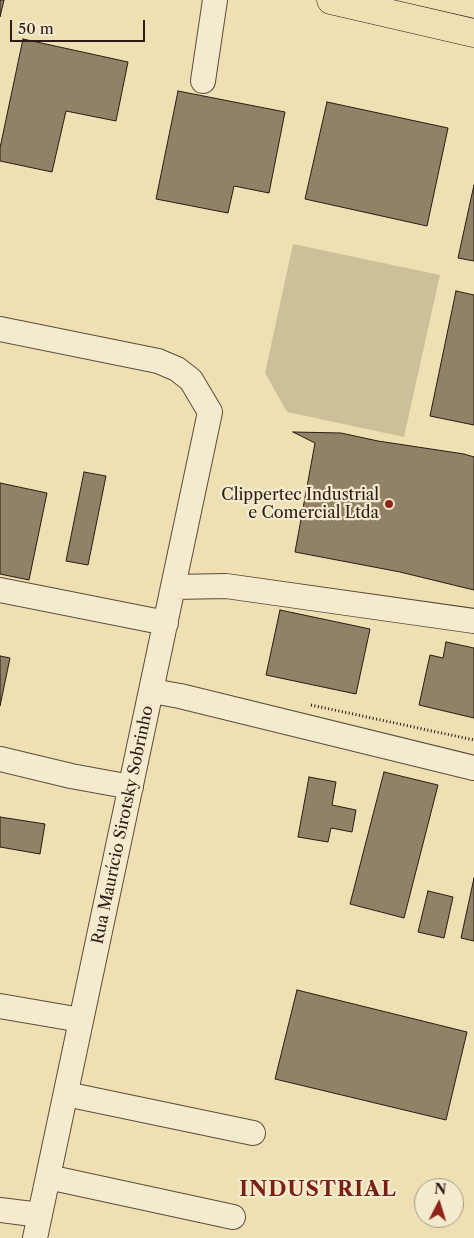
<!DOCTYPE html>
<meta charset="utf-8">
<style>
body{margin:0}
#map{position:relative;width:474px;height:1238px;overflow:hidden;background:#eee0b3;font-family:"Libre Caslon Text",serif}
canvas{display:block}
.north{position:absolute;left:414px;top:1178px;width:50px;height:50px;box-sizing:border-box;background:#f4ebce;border:1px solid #a39884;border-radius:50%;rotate:5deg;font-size:14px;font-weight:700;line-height:20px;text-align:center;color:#2a1b14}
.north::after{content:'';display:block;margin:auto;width:18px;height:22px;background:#8f2418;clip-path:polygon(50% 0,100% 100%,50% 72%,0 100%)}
.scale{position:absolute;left:10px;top:20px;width:135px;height:22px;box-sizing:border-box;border:2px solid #2a1b14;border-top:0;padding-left:6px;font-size:15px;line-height:18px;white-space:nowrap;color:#2a1b14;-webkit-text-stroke:4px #f4ebce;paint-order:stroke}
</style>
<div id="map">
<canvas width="474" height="1238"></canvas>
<div class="north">N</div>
<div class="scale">50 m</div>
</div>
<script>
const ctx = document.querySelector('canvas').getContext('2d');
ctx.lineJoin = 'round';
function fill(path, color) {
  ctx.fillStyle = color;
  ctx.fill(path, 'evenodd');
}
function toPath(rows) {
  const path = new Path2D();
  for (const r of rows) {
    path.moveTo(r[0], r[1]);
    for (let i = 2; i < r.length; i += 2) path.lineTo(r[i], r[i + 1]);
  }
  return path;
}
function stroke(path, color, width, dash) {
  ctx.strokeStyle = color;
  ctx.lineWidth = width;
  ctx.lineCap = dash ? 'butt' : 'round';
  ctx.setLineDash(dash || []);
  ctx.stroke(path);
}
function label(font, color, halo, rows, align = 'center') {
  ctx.font = font + ' "Libre Caslon Text",serif';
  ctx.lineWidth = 4.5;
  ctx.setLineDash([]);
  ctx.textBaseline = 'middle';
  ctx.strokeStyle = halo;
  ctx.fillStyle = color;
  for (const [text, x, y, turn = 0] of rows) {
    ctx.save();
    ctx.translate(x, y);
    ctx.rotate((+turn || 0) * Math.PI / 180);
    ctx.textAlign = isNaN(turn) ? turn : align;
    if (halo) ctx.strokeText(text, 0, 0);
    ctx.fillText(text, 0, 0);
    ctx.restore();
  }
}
fill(toPath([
 [293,244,440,275,404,437,287,412,265,373]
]), '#cdbf98');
const building = toPath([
 [0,0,4,0,0,17,0,0],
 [23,39,128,62,116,121,66,111,52,172,0,161,0,148,23,39],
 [178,91,285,112,269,193,234,186,228,213,156,199,178,91],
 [327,102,448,128,427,226,305,199,327,102],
 [474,185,474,261,458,258,474,185],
 [456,291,474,295,474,425,430,416,456,291],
 [293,432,341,433,378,441,464,454,474,457,474,590,400,572,295,552,315,443,293,432],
 [84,472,106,476,88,565,66,561,84,472],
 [0,483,47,493,29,580,0,574,0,483],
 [280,610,370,629,356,694,266,675,280,610],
 [446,642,474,648,474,718,419,705,430,655,443,658,446,642],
 [0,656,10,658,0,706,0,656],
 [384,772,438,785,404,918,350,904,384,772],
 [309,777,336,782,332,805,356,810,352,832,331,828,328,842,298,837,309,777],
 [0,817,45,824,40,854,0,847,0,817],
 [474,878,474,941,461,938,474,878],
 [428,891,453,897,444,938,418,932,428,891],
 [297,990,467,1032,446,1120,275,1079,297,990]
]);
fill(building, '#908167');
stroke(building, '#2a1b14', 1);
const minor = toPath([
 [203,81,215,0],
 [0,329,158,361,177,369,191,380,210,412,35,1238],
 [174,587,226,586,474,621],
 [0,590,166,623],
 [152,691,180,696,474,768],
 [0,759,71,776,131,787],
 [0,1006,81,1020],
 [66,1094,253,1133],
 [48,1177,233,1217],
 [0,1210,40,1215]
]);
const major = toPath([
 [331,0,474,33]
]);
stroke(minor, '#5b4c3c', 26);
stroke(major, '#2a1b14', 29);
stroke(toPath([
 [311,705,474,740]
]), '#2a1b14', 3, [1, 2.5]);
stroke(minor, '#f4ebce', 24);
stroke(major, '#eee0b3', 28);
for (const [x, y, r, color] of [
 [389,504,5,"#8f2418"]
]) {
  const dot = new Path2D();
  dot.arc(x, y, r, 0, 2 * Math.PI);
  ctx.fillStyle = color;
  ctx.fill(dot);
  stroke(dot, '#f4ebce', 2);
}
label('16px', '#2a1b14', '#f4ebce', [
 ["Clippertec Industrial",379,495],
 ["e Comercial Ltda",379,513]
], 'right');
label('16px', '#2a1b14', '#f4ebce', [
 ["Rua Maurício Sirotsky Sobrinho",123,825,-78]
]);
ctx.letterSpacing = '1px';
label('bold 21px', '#7a1f14', '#f4ebce', [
 ["INDUSTRIAL",318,1190]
]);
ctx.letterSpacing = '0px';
</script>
